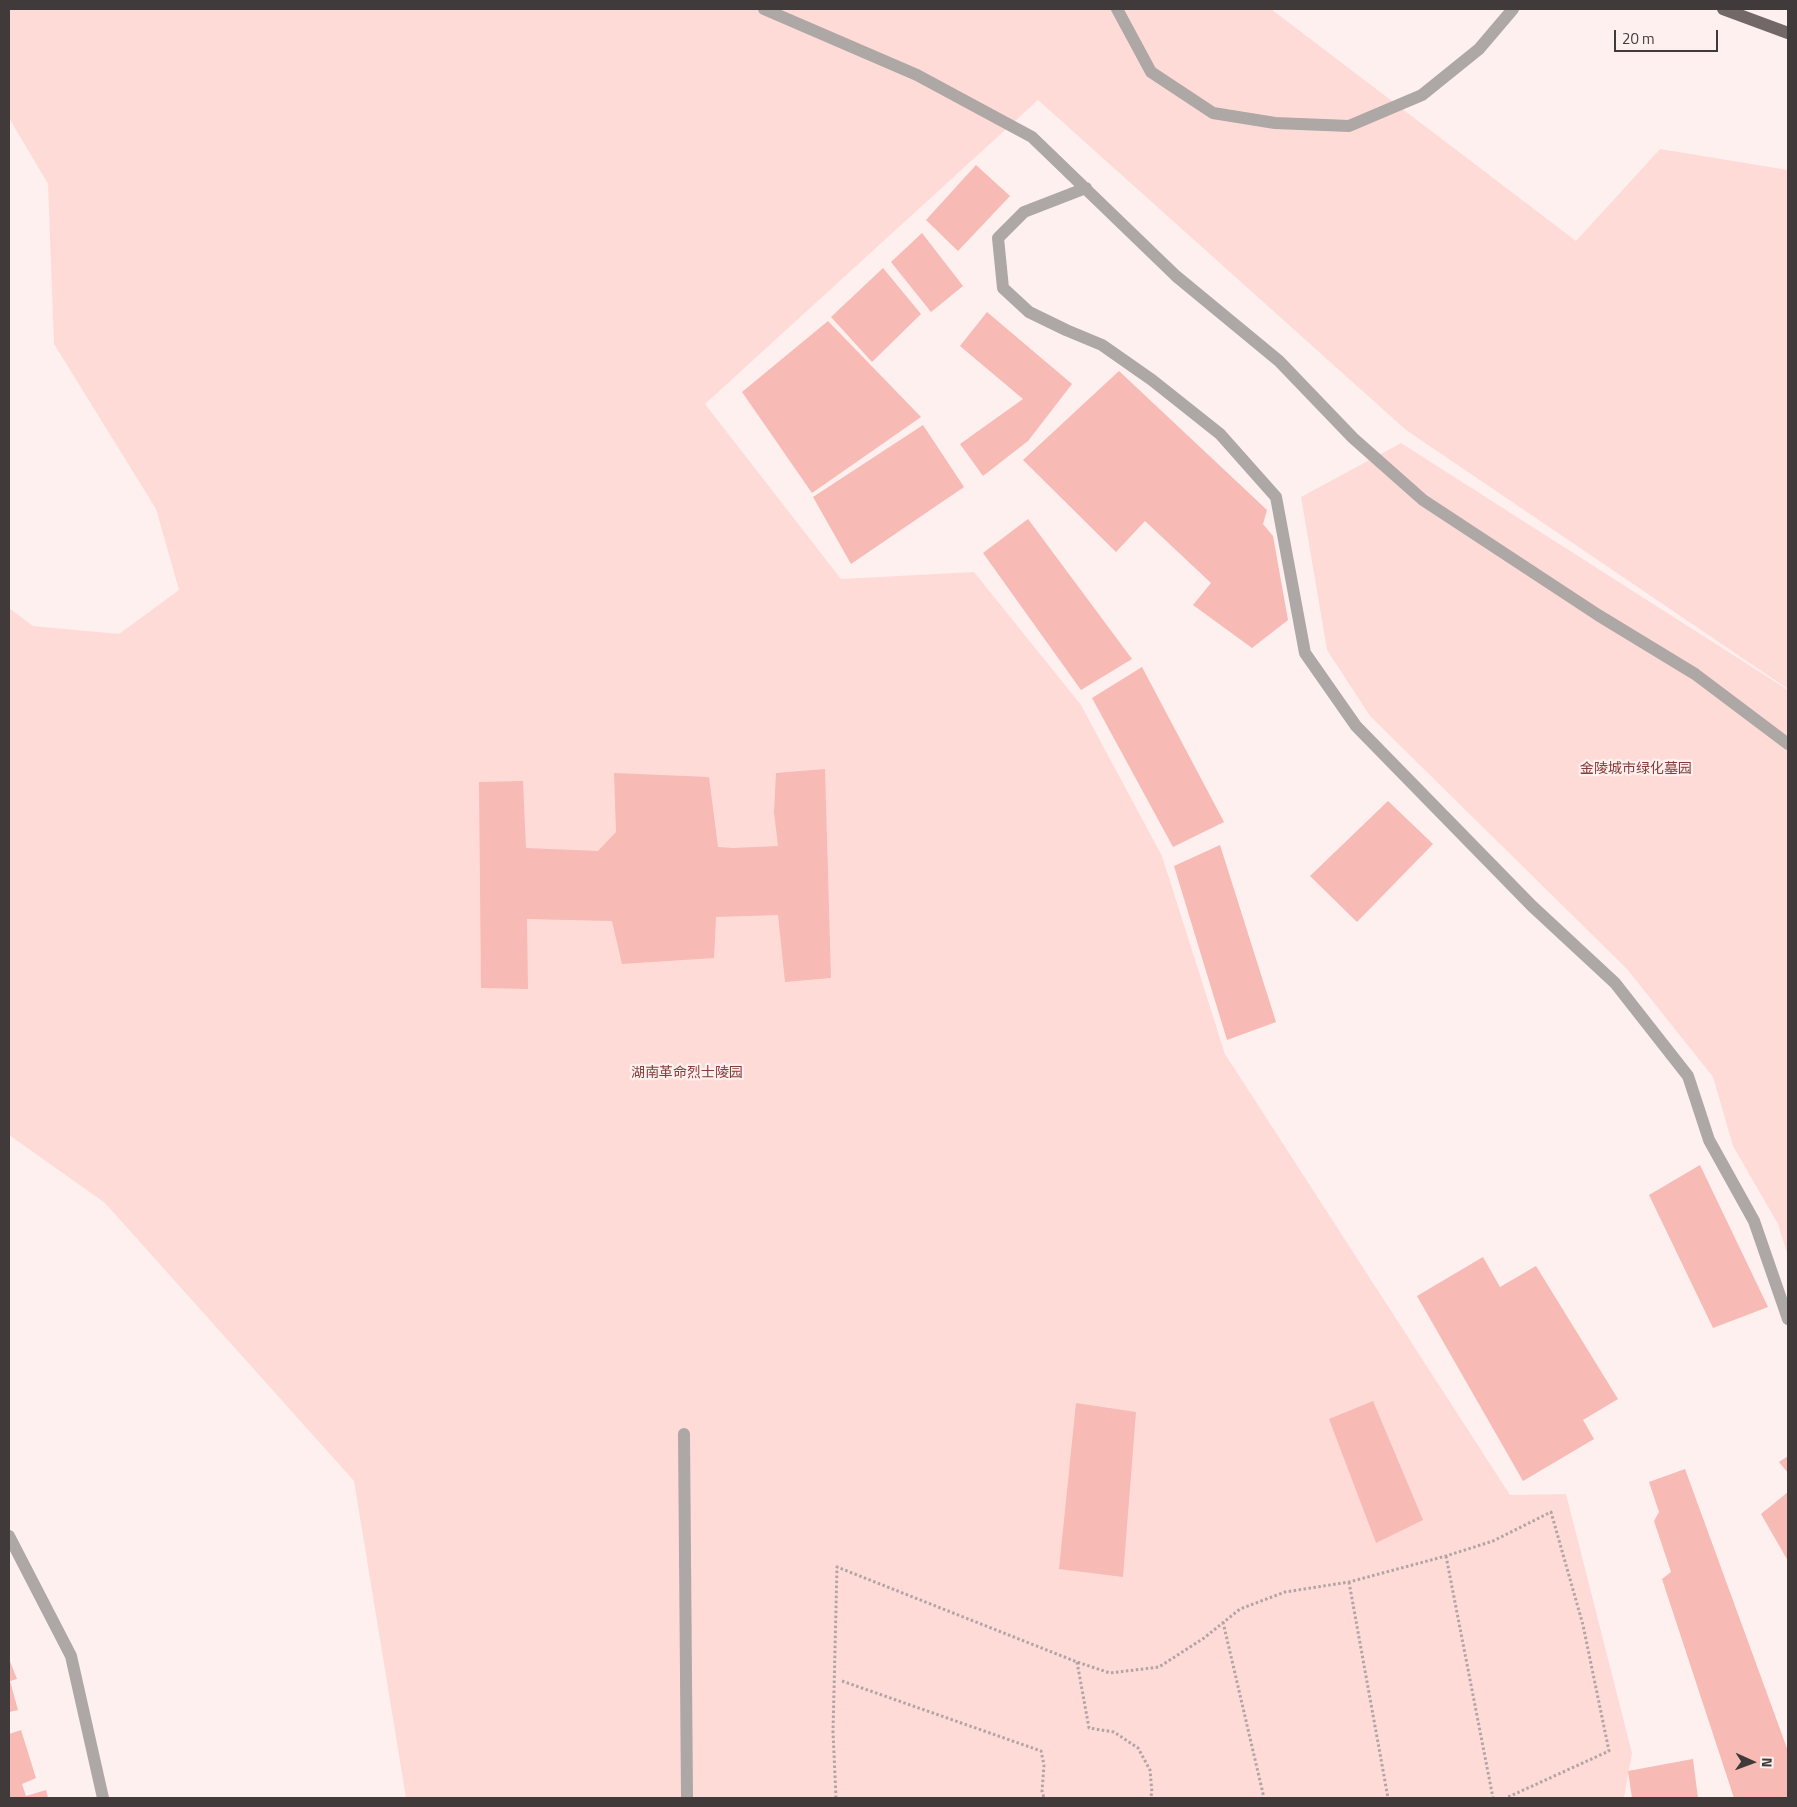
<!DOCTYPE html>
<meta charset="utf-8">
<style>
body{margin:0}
#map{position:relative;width:1797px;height:1807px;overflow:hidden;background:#fef0ef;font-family:"Titillium Web",sans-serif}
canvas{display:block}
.frame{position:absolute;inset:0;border:10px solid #403a3a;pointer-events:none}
.north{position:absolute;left:1727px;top:1737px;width:50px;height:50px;-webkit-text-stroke:4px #fef0ef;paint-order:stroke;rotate:92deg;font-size:14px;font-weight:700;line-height:20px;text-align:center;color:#403a3a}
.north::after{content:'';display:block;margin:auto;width:18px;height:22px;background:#403a3a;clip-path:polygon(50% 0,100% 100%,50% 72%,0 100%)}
.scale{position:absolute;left:1614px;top:30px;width:104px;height:22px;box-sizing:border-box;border:2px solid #403a3a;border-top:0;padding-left:6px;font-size:15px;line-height:18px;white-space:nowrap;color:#403a3a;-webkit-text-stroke:4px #fef0ef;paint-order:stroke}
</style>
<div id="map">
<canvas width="1797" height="1807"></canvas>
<div class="frame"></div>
<div class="north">N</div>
<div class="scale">20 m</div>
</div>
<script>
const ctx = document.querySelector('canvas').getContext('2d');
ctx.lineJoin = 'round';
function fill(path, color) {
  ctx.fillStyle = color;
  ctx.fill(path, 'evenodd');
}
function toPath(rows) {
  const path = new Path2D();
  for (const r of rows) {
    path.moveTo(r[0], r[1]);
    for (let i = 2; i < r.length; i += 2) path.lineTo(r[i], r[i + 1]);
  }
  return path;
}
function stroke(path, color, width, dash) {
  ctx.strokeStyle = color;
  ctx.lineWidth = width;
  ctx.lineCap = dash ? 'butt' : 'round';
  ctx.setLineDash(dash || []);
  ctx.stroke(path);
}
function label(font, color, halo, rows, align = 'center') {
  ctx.font = font + ' "Titillium Web","Noto Sans SC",sans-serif';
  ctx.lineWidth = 4.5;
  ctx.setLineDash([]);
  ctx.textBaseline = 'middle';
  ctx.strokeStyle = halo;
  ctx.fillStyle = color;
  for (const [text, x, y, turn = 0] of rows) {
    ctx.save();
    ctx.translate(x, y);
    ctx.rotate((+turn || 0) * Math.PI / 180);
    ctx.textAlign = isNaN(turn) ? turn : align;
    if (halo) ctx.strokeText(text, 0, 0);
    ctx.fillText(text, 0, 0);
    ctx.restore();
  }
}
fill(toPath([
 [9,9,1271,9,1576,241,1660,149,1788,170,1788,689,1406,430,1038,100,705,404,841,579,974,572,1081,705,1162,856,1225,1054,1510,1495,1566,1494,1632,1753,1624,1798,406,1798,354,1481,105,1203,9,1135,9,608,33,626,119,634,179,590,156,509,54,344,48,184,9,118],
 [1401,443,1788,690,1788,1256,1778,1224,1733,1146,1713,1077,1627,969,1370,716,1327,650,1301,497]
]), '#ffdbd8');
fill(toPath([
 [976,165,1010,196,958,251,926,220],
 [922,233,963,286,931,312,891,262],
 [883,268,921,314,872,362,831,317],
 [987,312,1072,384,1028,441,983,476,960,444,1023,399,960,346],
 [828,321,921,417,812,493,742,392],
 [1119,371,1267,510,1263,524,1273,536,1288,620,1252,648,1193,605,1211,583,1145,521,1116,552,1023,460],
 [923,425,964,487,851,564,813,497],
 [1028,519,1132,659,1081,690,983,553],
 [1142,667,1224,822,1173,847,1092,698],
 [825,769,831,978,785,982,778,915,716,917,714,958,622,964,612,921,527,919,528,989,481,988,479,782,523,781,526,848,598,851,616,832,614,773,709,777,718,847,733,848,778,846,774,812,776,773],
 [1388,801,1433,844,1357,922,1310,876],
 [1220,845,1276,1022,1227,1040,1174,866],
 [1700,1165,1768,1307,1713,1328,1649,1195],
 [1483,1257,1500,1287,1536,1266,1618,1399,1583,1420,1594,1439,1523,1481,1417,1296],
 [1373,1401,1423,1520,1376,1543,1329,1419],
 [1076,1403,1136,1412,1123,1577,1059,1569],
 [1788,1456,1788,1473,1779,1462],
 [1685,1469,1788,1751,1788,1798,1734,1798,1662,1579,1671,1572,1654,1521,1659,1512,1649,1482],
 [1788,1492,1788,1561,1761,1514],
 [9,1659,17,1679,10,1681,18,1710,9,1712],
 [21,1730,36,1778,22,1784,26,1796,46,1790,48,1798,9,1798,9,1734],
 [1693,1759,1698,1798,1632,1798,1628,1771]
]), '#f7bab4');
stroke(toPath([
 [1446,1556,1493,1798],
 [1349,1582,1388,1798],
 [1223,1622,1264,1798],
 [1077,1662,1089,1728,1114,1732,1138,1748,1150,1770,1152,1793,1150,1798],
 [842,1681,1041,1751,1044,1765,1042,1791,1044,1798],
 [836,1798,833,1732,837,1567,1077,1662,1110,1673,1159,1667,1204,1638,1240,1609,1285,1592,1349,1582,1446,1556,1493,1541,1551,1512,1583,1625,1609,1751,1506,1798]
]), '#b0a5a4', 3, [2.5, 2.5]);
stroke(toPath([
 [764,9,917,75,1032,137,1176,276,1279,361,1353,438,1423,500,1598,615,1695,674,1788,744],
 [1117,9,1151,72,1213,113,1275,123,1349,126,1422,95,1479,49,1513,9],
 [1086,188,1024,212,998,238,1003,288,1029,312,1066,330,1102,345,1152,380,1220,434,1276,497,1305,653,1356,726,1532,906,1615,983,1688,1076,1709,1140,1754,1221,1788,1319],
 [9,1536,71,1656,103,1798]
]), '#ada7a6', 12);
stroke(toPath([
 [684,1434,687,1798]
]), '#ada7a6', 12);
stroke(toPath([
 [1723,9,1788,33]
]), '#726867', 12);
label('14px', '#853b38', '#fef0ef', [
 ["金陵城市绿化墓园",1636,770],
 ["湖南革命烈士陵园",687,1074]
]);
</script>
